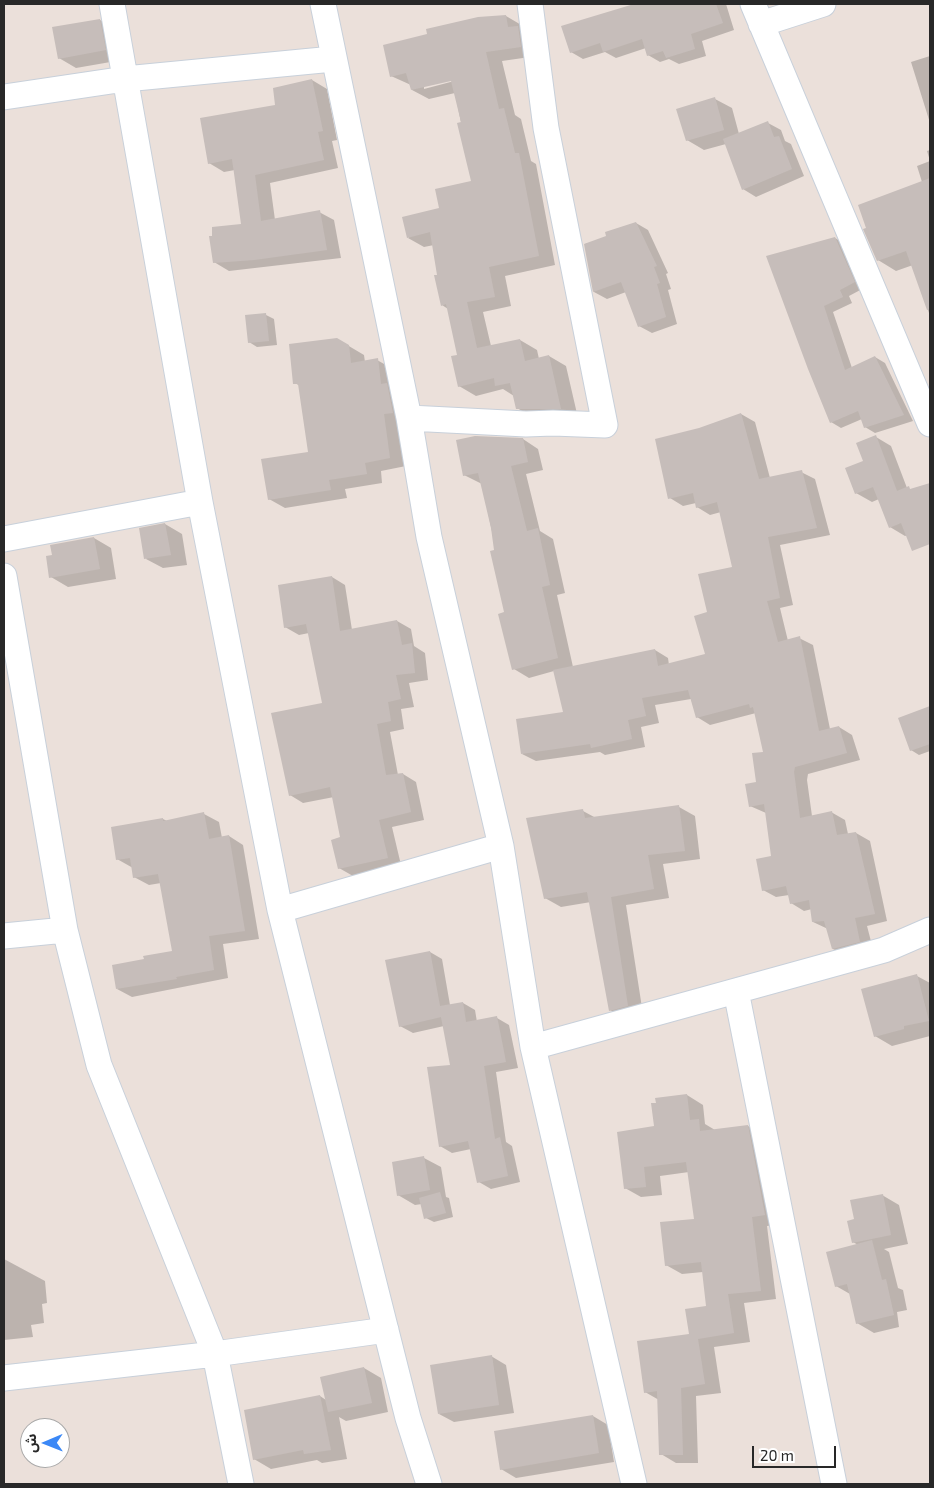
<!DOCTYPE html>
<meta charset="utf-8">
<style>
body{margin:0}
#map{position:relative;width:934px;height:1488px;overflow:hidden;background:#ebe0da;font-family:"Exo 2","Noto Sans Arabic",sans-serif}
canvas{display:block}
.frame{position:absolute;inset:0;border:5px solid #282828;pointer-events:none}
.north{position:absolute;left:20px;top:1418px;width:50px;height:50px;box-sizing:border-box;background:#fff;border:1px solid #a9a9a9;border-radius:50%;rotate:269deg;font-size:14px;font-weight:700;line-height:20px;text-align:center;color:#282828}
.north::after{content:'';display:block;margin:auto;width:18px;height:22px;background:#3b88f6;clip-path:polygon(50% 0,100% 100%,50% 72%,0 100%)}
.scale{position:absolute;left:752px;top:1446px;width:84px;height:22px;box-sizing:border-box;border:2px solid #282828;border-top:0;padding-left:6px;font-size:15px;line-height:18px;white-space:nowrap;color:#282828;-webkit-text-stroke:4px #fff;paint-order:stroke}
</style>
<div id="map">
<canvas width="934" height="1488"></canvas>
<div class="frame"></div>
<div class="north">ش</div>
<div class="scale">20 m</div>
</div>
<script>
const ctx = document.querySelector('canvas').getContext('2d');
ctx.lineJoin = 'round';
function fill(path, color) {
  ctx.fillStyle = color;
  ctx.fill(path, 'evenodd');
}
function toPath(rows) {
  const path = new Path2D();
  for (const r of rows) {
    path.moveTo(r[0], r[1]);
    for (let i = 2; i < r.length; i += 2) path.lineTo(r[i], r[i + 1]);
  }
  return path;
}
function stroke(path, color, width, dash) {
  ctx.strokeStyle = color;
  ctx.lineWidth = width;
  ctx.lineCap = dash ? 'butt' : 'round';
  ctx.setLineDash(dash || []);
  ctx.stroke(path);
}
fill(toPath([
 [638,4,726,4,734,30,702,41,706,56,679,64,669,59,660,62,648,55,646,48,616,58,605,52,583,59,571,52,563,27],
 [506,16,523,26,537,56,502,61,515,115,521,119,531,161,536,164,555,265,505,276,511,306,483,312,491,346,520,340,537,350,539,359,549,356,566,366,578,418,534,418,517,408,514,396,503,389,476,396,459,386,458,356,448,309,442,305,434,245,424,247,408,238,473,182,455,93,429,99,412,90,411,85,391,76],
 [457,78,458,80,424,89,424,86],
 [100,20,117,30,122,60,76,68,59,58],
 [930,56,930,123,911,62],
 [312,80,327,89,337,140,332,141,338,168,270,183,275,220,319,212,334,220,341,258,229,271,214,262,242,225,235,170,224,172,209,163,276,106],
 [715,99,732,108,739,134,768,123,781,130,785,141,791,144,804,176,756,197,743,189,726,144,704,150,687,140],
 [930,150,930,161,927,151],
 [930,161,930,316,913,265,896,271,878,260,922,182,917,166],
 [636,223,648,230,668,273,666,274,671,289,668,290,677,324,652,333,639,326,626,292,607,299,594,292,585,244,608,237],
 [835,238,845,244,864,288,849,296,852,303,833,312,852,368,875,357,885,363,913,421,875,433,865,427,862,419,841,428,831,422,809,369],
 [266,315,274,319,277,345,257,347,249,342],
 [337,339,364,355,365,362,377,360,393,369,406,466,381,471,382,483,345,489,347,498,285,508,269,499,309,453,300,386,295,383],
 [741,414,755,422,770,478,801,472,815,479,830,535,780,545,793,605,780,608,788,641,799,638,813,645,830,729,839,727,852,735,860,760,808,774,807,780,812,816,831,812,845,820,848,834,856,833,870,841,887,921,867,926,873,949,847,956,833,949,828,929,813,922,812,909,804,911,791,903,789,895,776,897,763,890,772,857,766,813,750,806,764,753,756,713,710,725,697,717,691,699,655,705,659,723,641,727,645,747,605,755,600,752,536,761,522,754,564,713,554,671,529,678,514,669,496,551,482,484,464,475,523,439,538,449,543,470,526,474,540,531,553,539,565,593,557,595,573,667,655,650,668,658,669,665,706,655,708,613,734,568,721,512,710,515,697,507,696,503,683,506,670,498,699,430],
 [876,437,891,446,907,488,913,490,930,486,930,527,905,536,890,527,879,499,872,502,856,493,865,462],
 [165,524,182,534,187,565,163,568,146,559],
 [94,538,111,548,116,579,68,587,51,577,53,556],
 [332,577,345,585,352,630,397,621,411,629,414,646,425,653,428,680,409,683,414,707,401,709,404,729,390,732,398,775,403,774,416,782,424,820,392,827,401,865,353,876,339,868,342,838,334,797,303,803,290,795,323,704,309,633,299,635,285,627],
 [926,709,930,711,930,751,919,755,911,750],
 [679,807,695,816,700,859,663,864,669,898,626,905,643,1014,626,1019,610,1010,591,902,561,907,545,898,583,811,596,818],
 [204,814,219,822,222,838,229,836,243,845,259,939,223,944,228,978,132,997,117,989,145,960,173,952,161,883,149,885,134,877,133,868,117,859,163,819,167,821],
 [430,952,442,959,450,1005,463,1003,475,1010,477,1022,497,1018,509,1025,518,1068,496,1072,506,1142,512,1146,520,1182,491,1189,479,1182,471,1149,452,1153,440,1146,452,1066,444,1026,413,1033,400,1026],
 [917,976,930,983,930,1036,892,1046,875,1036],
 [687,1095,703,1105,705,1124,715,1130,748,1126,764,1136,780,1224,767,1226,776,1299,744,1303,750,1342,714,1347,721,1393,696,1396,698,1463,676,1463,661,1454,659,1400,645,1392,690,1335,707,1307,703,1272,682,1274,666,1265,695,1220,689,1172,660,1176,662,1195,641,1197,625,1188,655,1127],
 [424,1158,441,1167,446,1197,449,1198,453,1217,434,1222,426,1218,422,1204,415,1205,398,1195],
 [882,1195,899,1205,908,1244,884,1249,889,1252,898,1288,903,1290,907,1310,897,1312,899,1327,874,1333,857,1323,850,1294,836,1286,858,1245,853,1242,855,1220],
 [4,1259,45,1281,47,1303,42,1304,44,1323,31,1325,33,1337,4,1340],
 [491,1356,506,1365,514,1413,454,1422,439,1414],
 [364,1368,381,1378,388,1412,346,1421,339,1417,347,1459,322,1463,317,1460,271,1469,254,1459,320,1396,326,1400],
 [593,1416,608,1425,614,1462,516,1478,501,1469]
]), '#0003');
fill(toPath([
 [634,4,716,4,723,23,691,34,695,49,666,58,663,51,647,56,642,39,603,52,600,43,570,53,561,26],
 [506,15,508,27,518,26,521,47,486,52,499,109,504,108,515,153,519,153,539,256,489,267,495,297,467,302,477,348,520,339,525,361,549,355,561,409,516,409,510,383,495,386,494,378,458,387,451,356,457,355,446,304,441,306,434,275,437,275,430,232,407,238,402,217,439,208,435,189,471,181,457,123,461,122,451,81,411,90,406,73,390,77,383,45,427,34,426,29,478,17],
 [100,19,106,50,58,59,52,27],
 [312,79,323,131,318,132,324,160,255,175,261,221,320,210,327,250,254,260,213,263,209,236,212,236,212,227,241,224,232,159,208,164,200,118,275,105,273,88],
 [715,97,724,130,686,141,676,109],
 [768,121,774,137,779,136,792,169,742,190,723,139],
 [930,178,930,309,927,310,906,251,877,261,863,229,866,228,858,205],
 [636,222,657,266,654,267,660,283,657,284,666,317,638,327,621,282,593,292,584,244,606,236,605,232],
 [835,237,855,282,840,290,843,297,824,306,845,370,875,356,904,415,864,428,858,411,830,423,808,369,766,256],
 [266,313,269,341,248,343,245,315],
 [337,338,349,345,351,363,378,358,381,384,387,383,393,413,384,414,390,458,365,463,367,474,329,480,331,490,268,500,261,459,308,452,298,384,293,384,289,344],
 [741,413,759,479,802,470,817,528,768,537,780,598,767,601,778,642,800,636,819,731,839,726,847,753,795,767,794,772,800,818,832,811,837,835,856,832,875,914,855,918,860,942,832,949,824,921,812,922,809,900,790,904,786,886,762,891,756,859,771,856,764,804,749,807,745,784,756,782,752,753,763,752,753,707,750,708,749,704,696,718,688,690,642,698,646,716,628,720,632,739,591,748,590,744,521,754,516,719,563,712,553,670,655,649,658,666,705,654,694,616,707,612,698,574,732,567,717,502,696,508,693,493,668,499,655,439,699,428],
 [876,435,897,491,909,486,910,489,930,483,930,544,912,551,901,523,889,528,873,487,855,494,845,468,863,461,856,443],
 [475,436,523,438,528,462,511,466,527,531,538,528,550,585,542,587,558,658,512,670,498,614,504,612,490,551,494,550,491,528,478,473,463,476,456,440],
 [165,523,171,555,144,559,139,528],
 [94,537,100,569,49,578,46,556,52,555,50,545],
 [332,576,340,631,397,620,402,645,412,643,415,673,396,675,401,699,388,702,391,721,377,724,386,775,403,773,411,812,379,820,388,858,338,869,331,840,340,837,330,787,289,796,271,713,322,703,306,624,284,628,278,585],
 [930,706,930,744,910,751,898,718],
 [679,805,685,851,648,855,654,889,611,897,628,1006,609,1011,587,892,544,899,526,818,583,809,585,818],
 [204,812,209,839,229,835,245,931,209,936,214,970,176,977,177,979,116,989,112,965,144,959,143,956,172,951,158,874,133,878,130,858,116,860,111,827,163,818,163,821],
 [430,951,440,1006,463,1002,466,1022,497,1016,506,1062,484,1066,495,1139,500,1137,508,1176,477,1183,468,1141,439,1147,427,1067,450,1065,441,1017,399,1027,385,960],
 [917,974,929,1021,904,1026,904,1029,874,1037,861,989],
 [687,1094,690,1120,699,1119,700,1131,748,1125,765,1215,752,1217,761,1291,728,1294,734,1333,698,1339,705,1384,681,1388,683,1455,659,1455,657,1391,644,1393,637,1341,689,1334,685,1309,706,1306,701,1262,665,1266,660,1222,694,1219,686,1162,644,1167,646,1187,624,1189,617,1132,654,1126,651,1103,656,1103,655,1098],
 [424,1156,430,1190,397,1196,392,1162],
 [440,1192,446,1213,424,1219,419,1198],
 [883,1194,891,1235,852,1243,847,1221,854,1219,850,1200],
 [872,1240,882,1280,886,1279,894,1315,856,1324,847,1284,835,1287,826,1252],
 [492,1355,499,1405,438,1414,430,1365],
 [364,1367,372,1403,328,1412,320,1377],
 [320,1395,331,1450,304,1454,303,1450,253,1460,244,1410],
 [593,1415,599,1453,500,1470,494,1431]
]), '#c6bdba');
const minor = toPath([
 [112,4,200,502,280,910,408,1418,429,1484],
 [323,4,409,418,429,537,501,846,533,1047,634,1484],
 [753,4,930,424],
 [761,24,823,4],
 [4,97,125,79,333,59],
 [409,418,526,424,553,423,605,425,546,128,530,4],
 [4,539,200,502],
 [4,576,65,930,99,1065,215,1354,241,1484],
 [280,910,501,846],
 [4,936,65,930],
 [736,991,834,1484],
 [533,1047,884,950,930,930],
 [4,1378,215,1354,386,1330]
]);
stroke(minor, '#c8d0da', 27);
stroke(minor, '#fff', 25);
</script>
